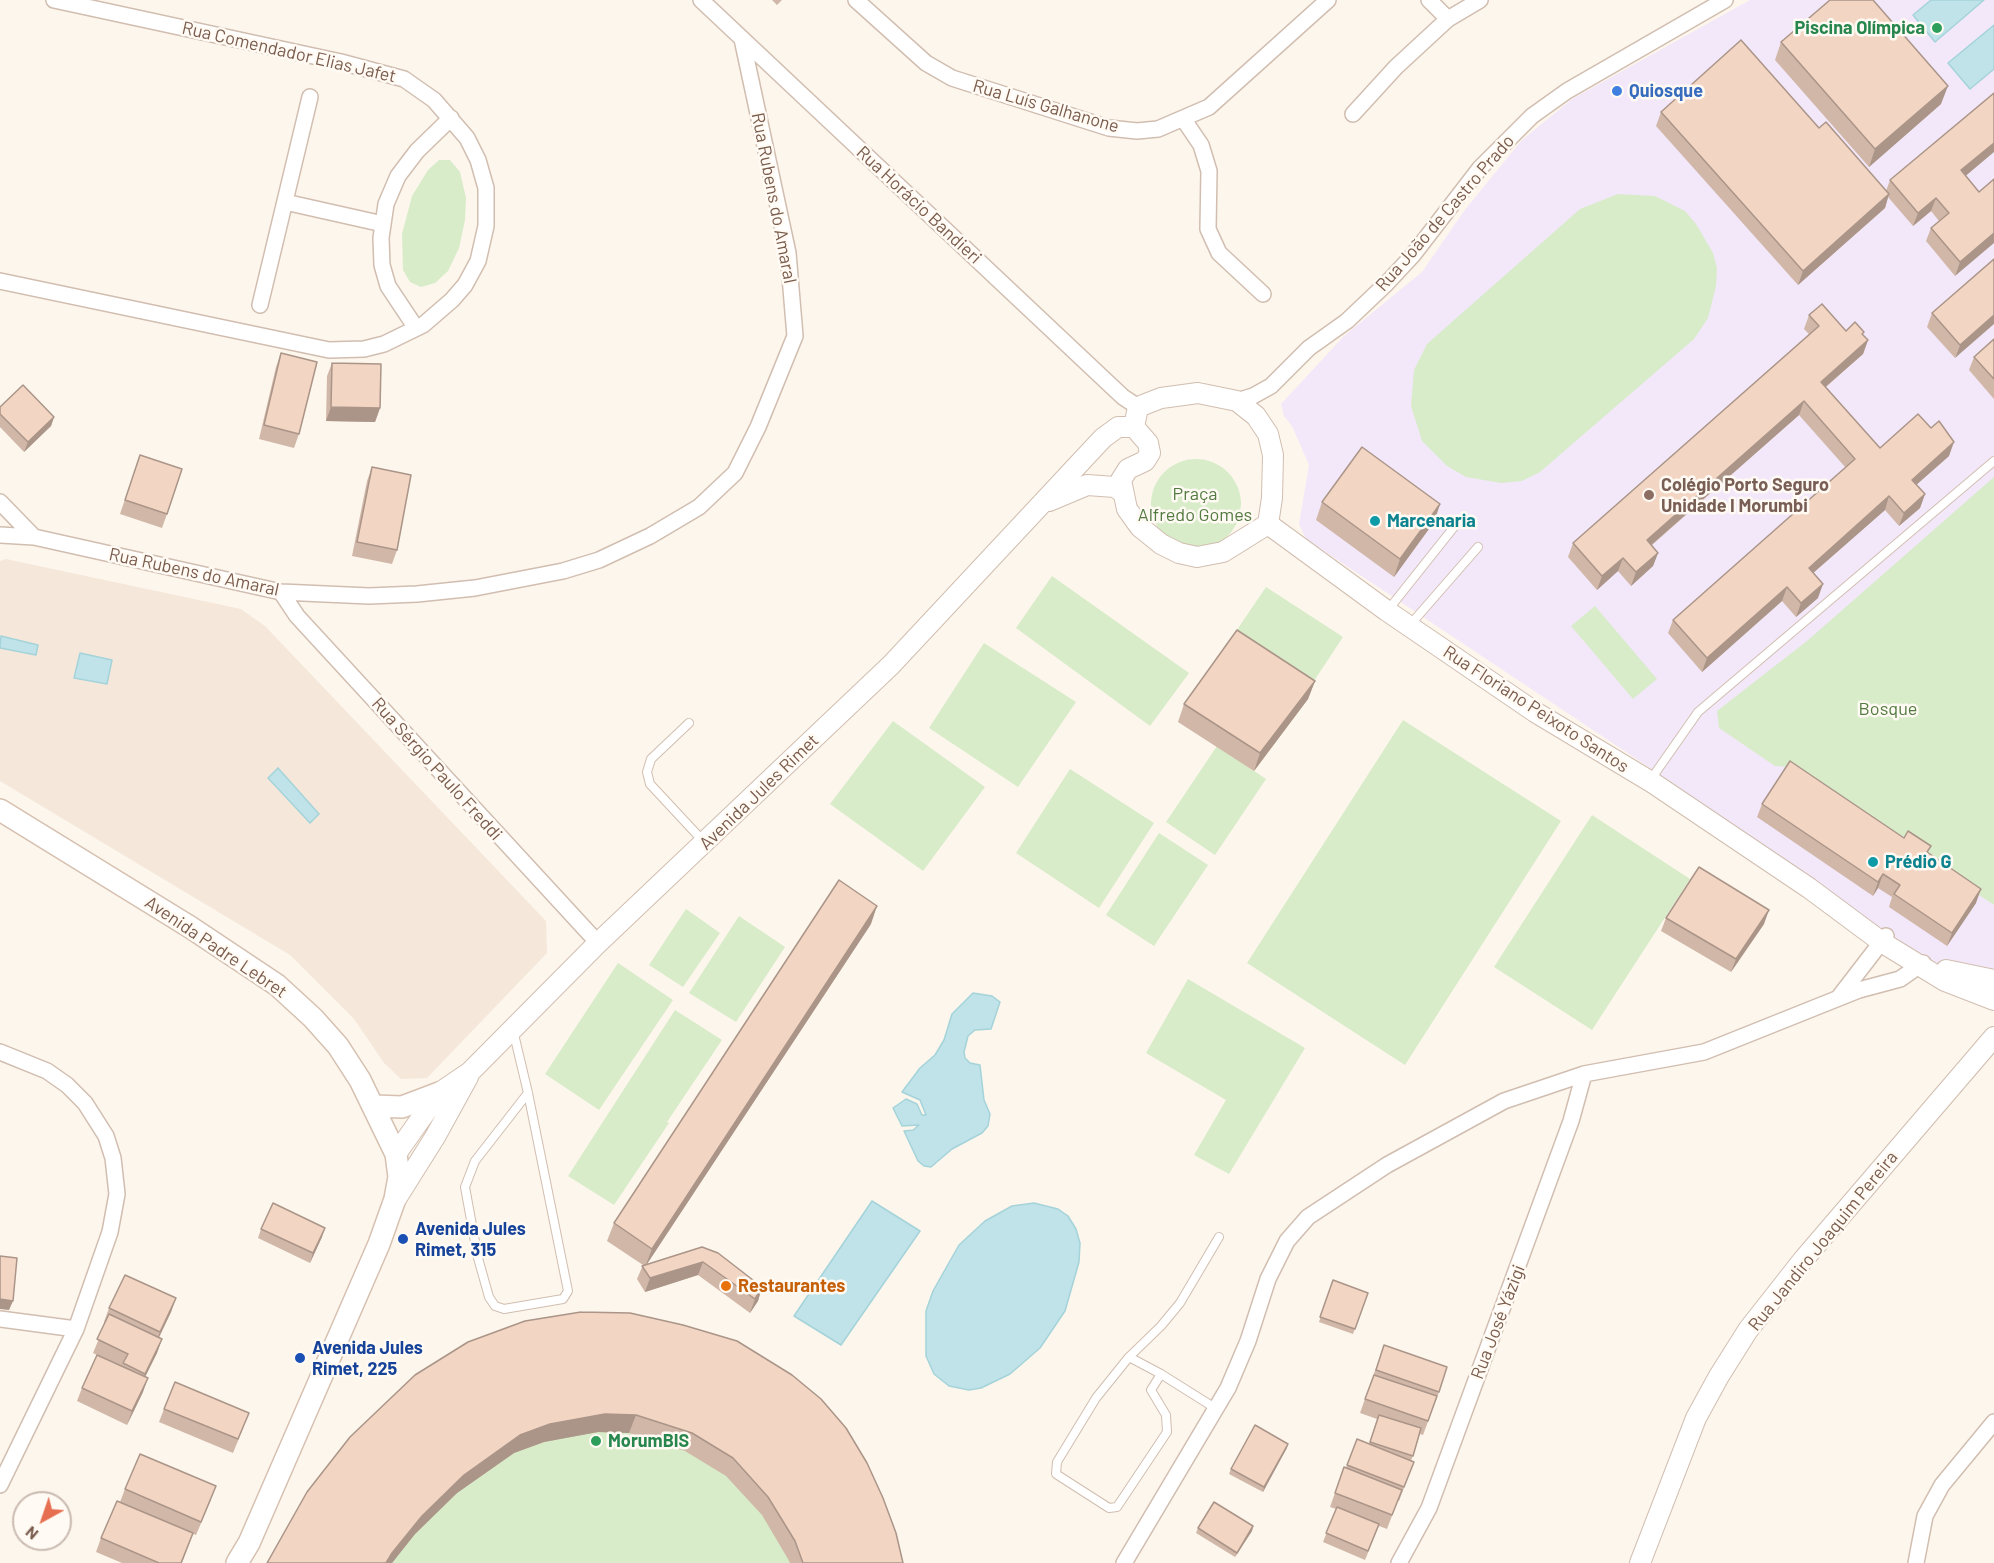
<!DOCTYPE html>
<meta charset="utf-8">
<style>
body{margin:0}
#map{position:relative;width:1994px;height:1563px;overflow:hidden;background:#fdf6ec;font-family:Barlow,sans-serif}
canvas{display:block}
.north{position:absolute;left:12px;top:1491px;width:60px;height:60px;box-sizing:border-box;background:#fffaf3;border:2px solid #cabbb1;border-radius:50%;rotate:220deg;font-size:16px;font-weight:700;line-height:24px;text-align:center;color:#7a5c4d}
.north::after{content:'';display:block;margin:auto;width:21px;height:27px;background:#e76f51;clip-path:polygon(50% 0,100% 100%,50% 72%,0 100%)}
</style>
<div id="map">
<canvas width="1994" height="1563"></canvas>
<div class="north">N</div>
</div>
<script>
const ctx = document.querySelector('canvas').getContext('2d');
ctx.lineJoin = 'round';
function fill(path, color) {
  ctx.fillStyle = color;
  ctx.fill(path, 'evenodd');
}
function toPath(rows) {
  const path = new Path2D();
  for (const r of rows) {
    if (r.length === 3) {
      path.moveTo(r[0] + r[2], r[1]);
      path.arc(r[0], r[1], r[2], 0, 2 * Math.PI);
      continue;
    }
    path.moveTo(r[0], r[1]);
    for (let i = 2; i < r.length; i += 2) path.lineTo(r[i], r[i + 1]);
  }
  return path;
}
function stroke(path, color, width, dash) {
  ctx.strokeStyle = color;
  ctx.lineWidth = width;
  ctx.lineCap = dash ? 'butt' : 'round';
  ctx.setLineDash(dash || []);
  ctx.stroke(path);
}
function label(font, color, halo, rows, align = 'center') {
  ctx.font = font + ' Barlow,sans-serif';
  ctx.lineWidth = 5;
  ctx.setLineDash([]);
  ctx.textBaseline = 'middle';
  ctx.strokeStyle = halo;
  ctx.fillStyle = color;
  for (const [text, x, y, turn = 0] of rows) {
    ctx.save();
    ctx.translate(x, y);
    ctx.rotate((+turn || 0) * Math.PI / 180);
    ctx.textAlign = isNaN(turn) ? turn : align;
    if (halo) ctx.strokeText(text, 0, 0);
    ctx.fillText(text, 0, 0);
    ctx.restore();
  }
}
fill(toPath([
 [6,559,241,609,265,626,546,921,547,953,427,1078,401,1079,384,1063,354,1019,290,955,0,781,0,561]
]), '#f5e8da');
fill(toPath([
 [1750,0,1994,0,1994,972,1968,972,1925,959,1656,772,1306,539,1299,524,1309,465,1292,426,1284,416,1281,404,1344,336,1422,272,1464,211,1521,141,1572,99]
]), '#f3e8fa');
fill(toPath([
 [439,160,450,160,460,172,466,198,465,220,459,248,448,271,435,283,421,287,410,282,403,270,402,234,412,196,428,170],
 [1618,194,1655,196,1685,211,1696,224,1713,253,1717,268,1716,286,1708,318,1694,339,1540,472,1522,481,1501,483,1466,477,1447,466,1422,441,1411,406,1414,370,1427,344,1580,209],
 [1196,504,45],
 [1994,477,1994,905,1939,868,1932,855,1905,836,1893,837,1789,767,1775,766,1719,728,1717,711,1807,641],
 [1052,576,1189,673,1150,726,1016,628],
 [1266,587,1343,637,1306,693,1228,643],
 [1595,606,1657,679,1633,699,1571,626],
 [984,643,1076,702,1018,787,929,728],
 [1403,720,1561,821,1405,1065,1247,963],
 [893,721,985,787,923,871,830,804],
 [1217,746,1266,779,1215,855,1166,822],
 [1070,769,1154,823,1099,908,1016,853],
 [1592,815,1690,879,1592,1030,1494,967],
 [1159,833,1208,865,1154,946,1106,915],
 [686,909,720,933,683,987,649,965],
 [739,916,785,947,736,1022,689,993],
 [618,963,673,1000,599,1110,545,1074],
 [1188,979,1305,1048,1229,1174,1194,1155,1226,1100,1146,1053],
 [675,1010,722,1040,667,1122,661,1118,669,1123,614,1205,568,1176],
 [518,1339,892,1563,269,1563]
]), '#d8ecc9');
const water = toPath([
 [1931,0,1984,0,1935,42,1913,15,1931,0],
 [1994,25,1994,69,1970,89,1948,63,1994,25],
 [1,636,38,645,36,655,0,648,1,636],
 [80,653,112,660,107,684,74,678,80,653],
 [278,768,319,814,310,823,268,778,278,768],
 [973,993,992,996,1000,1002,991,1029,975,1030,968,1036,964,1052,965,1058,970,1063,980,1065,984,1100,990,1114,988,1126,982,1133,952,1149,931,1167,924,1166,918,1161,904,1131,913,1130,919,1125,902,1126,893,1108,906,1099,917,1104,922,1115,926,1115,920,1100,902,1092,920,1068,935,1055,944,1040,952,1014,973,993],
 [872,1201,920,1231,841,1345,794,1316,872,1201],
 [1034,1203,1058,1209,1068,1216,1076,1229,1080,1243,1079,1262,1065,1311,1040,1348,1010,1374,981,1388,969,1390,949,1386,934,1374,926,1356,926,1311,933,1291,959,1245,985,1221,1012,1206,1034,1203]
]);
fill(water, '#bfe3e8');
stroke(water, '#a5d3da', 1.5);
const service = toPath([
 [1388,610,1458,522],
 [1410,625,1478,547],
 [689,723,651,759,647,772,650,784,704,842],
 [1653,782,1656,772,1698,712,1994,461],
 [513,1030,528,1093,568,1291,563,1299,504,1309,495,1306,489,1297,478,1258,465,1187,475,1161,528,1093],
 [1129,1357,1161,1326,1180,1303,1219,1237],
 [1161,1374,1151,1390,1166,1415,1167,1432,1117,1507,1109,1508,1056,1474,1057,1462,1096,1398,1129,1357,1161,1374,1215,1408]
]);
const minor = toPath([
 [701,0,1123,397,1138,407],
 [856,0,926,63,952,78,1109,128,1137,131,1158,129,1209,107,1328,0],
 [1429,0,1448,19],
 [1353,114,1396,67,1448,19,1480,0],
 [1184,120,1201,145,1209,171,1208,229,1219,253,1263,294],
 [285,202,383,224],
 [0,281,329,350,364,349,384,344,423,325,452,300,465,285,478,261,486,226,486,188,478,160,467,138,434,100,404,79,341,62,54,0],
 [260,305,310,97],
 [416,328,388,286,382,265,381,238,386,204,398,176,417,151,451,118],
 [1237,401,1253,396,1271,386,1309,348,1347,321,1387,283,1413,255,1480,168,1532,116,1567,91,1725,0],
 [0,502,34,537],
 [0,535,34,537,281,592,369,596,417,594,475,588,563,571,599,560,650,536,699,507,735,473,758,427,795,336,788,253,742,39],
 [281,592,297,616,598,943],
 [1839,997,1886,936],
 [0,1052,47,1071,67,1085,85,1103,106,1136,113,1158,117,1194,110,1232,76,1329,0,1485],
 [0,1319,76,1329],
 [1124,1563,1228,1388,1248,1341,1268,1279,1287,1241,1308,1217,1387,1165,1504,1101,1584,1074,1704,1052,1859,990,1900,979,1923,963],
 [1399,1563,1429,1508,1571,1121,1584,1074],
 [1916,1563,1925,1516,1942,1485,1994,1422]
]);
const tertiary = toPath([
 [1198,393,1237,401,1256,416,1268,434,1273,455,1272,498,1268,524,1223,552,1197,557,1179,553,1161,544,1140,527,1127,509,1121,480,1128,469,1145,461,1150,453,1148,443,1134,427,1138,407,1161,398,1198,393],
 [1049,501,1087,485,1115,487,1122,492],
 [1268,524,1387,611,1535,712,1653,783,1809,888,1883,943,1945,981,1994,1000],
 [1946,970,1994,980],
 [396,1154,439,1093,470,1072,598,943,891,665,1103,438,1118,427,1134,427],
 [396,1199,435,1137,468,1077],
 [1640,1563,1696,1418,1719,1376,1748,1330,1803,1260,1994,1037]
]);
const secondary = toPath([
 [0,810,190,927,277,985,313,1018,338,1046,360,1080,396,1154,399,1177,395,1199,379,1244,249,1543,237,1563],
 [374,1106,402,1107,439,1093]
]);
stroke(service, '#d1beb0', 10);
stroke(minor, '#d1beb0', 18);
stroke(tertiary, '#d1beb0', 22);
stroke(secondary, '#d6c0b0', 24);
stroke(service, '#fff', 8);
stroke(minor, '#fff', 15);
stroke(tertiary, '#fff', 20);
stroke(secondary, '#fff', 21);
fill(toPath([
 [772,0,782,0,777,5],
 [1781,42,1941,104,1869,167,1775,60],
 [1661,112,1886,191,1890,180,1966,176,1979,192,1994,179,1955,276,1926,241,1931,228,1939,221,1931,211,1913,226,1888,197,1885,208,1798,285,1656,126],
 [1994,259,1955,358,1927,327,1932,313],
 [1809,315,1846,331,1863,335,1868,340,1863,354,1826,387,1880,448,1949,456,1916,485,1925,494,1920,508,1899,526,1885,510,1813,573,1818,598,1796,617,1782,601,1702,672,1668,633,1673,620,1846,468,1799,415,1652,545,1658,553,1653,566,1631,586,1618,571,1597,590,1568,557,1573,543,1809,334,1804,329],
 [1994,339,1994,399,1969,370,1974,357],
 [281,353,299,434,294,448,259,439,276,367],
 [332,363,380,408,375,422,326,421,327,376],
 [0,407,54,417,51,426,24,452,0,427],
 [140,455,167,514,162,528,120,514],
 [372,467,397,550,392,564,352,556,367,481],
 [1322,502,1440,504,1434,522,1394,577,1316,520],
 [1315,681,1308,699,1254,771,1178,722,1184,704],
 [1762,804,1904,838,1928,853,1976,903,1947,946,1889,907,1892,897,1878,888,1873,896,1757,817],
 [1666,918,1764,924,1731,972,1661,931],
 [871,924,647,1264,702,1247,762,1287,758,1301,750,1313,698,1275,645,1292,637,1279,643,1265,607,1241,614,1223],
 [261,1229,322,1237,310,1263,258,1238],
 [1333,1280,1368,1293,1353,1334,1319,1322],
 [176,1298,171,1312,159,1338,162,1339,157,1353,145,1377,143,1392,127,1425,77,1401,82,1388,97,1355,93,1353,106,1322,104,1322,109,1308],
 [525,1321,903,1563,790,1563,788,1559,762,1515,726,1476,685,1451,629,1433,598,1432,544,1442,514,1453,457,1493,415,1534,392,1563,267,1563],
 [1384,1345,1439,1392,1423,1435,1420,1434,1411,1461,1414,1462,1399,1501,1398,1500,1387,1529,1379,1526,1365,1560,1323,1542,1336,1509,1330,1507,1344,1467,1346,1468,1357,1439,1369,1444,1377,1419,1360,1413],
 [164,1409,244,1426,233,1453,159,1422],
 [1288,1444,1263,1492,1229,1474,1231,1469],
 [125,1489,211,1500,196,1535,193,1534,182,1563,122,1563,96,1552,101,1538,120,1502],
 [1253,1526,1252,1531,1235,1557,1196,1533,1198,1528]
]), '#d1b7a8');
fill(toPath([
 [1948,86,1941,104,1869,167,1875,149],
 [1994,143,1994,152,1956,184,1961,170],
 [1889,194,1885,208,1798,285,1803,271],
 [1936,198,1931,211,1913,226,1918,213],
 [1994,233,1994,243,1955,276,1960,262],
 [1994,315,1994,324,1955,358,1960,345],
 [1868,340,1863,354,1816,395,1821,382],
 [1804,401,1799,415,1642,553,1647,540],
 [331,407,380,408,375,422,326,421],
 [54,417,51,426,24,452,28,442],
 [1954,442,1949,456,1907,493,1912,480],
 [1925,494,1920,508,1899,526,1904,513],
 [1889,496,1885,510,1804,581,1809,568],
 [1440,504,1434,522,1394,577,1400,559],
 [1658,553,1653,566,1631,586,1636,572],
 [1623,558,1618,571,1597,590,1602,576],
 [1823,584,1818,598,1796,617,1801,603],
 [1787,587,1782,601,1702,672,1707,658],
 [1315,681,1308,699,1254,771,1260,753],
 [1883,874,1878,888,1873,896,1878,882],
 [1981,889,1976,903,1947,946,1952,933],
 [877,906,871,924,645,1267,652,1249],
 [1769,910,1764,924,1731,972,1736,959],
 [325,1228,322,1237,310,1263,313,1253],
 [703,1262,698,1275,645,1292,650,1278],
 [762,1287,758,1301,750,1313,755,1299],
 [176,1298,171,1312,155,1345,160,1332],
 [0,1299,13,1301,9,1310,0,1309],
 [162,1339,157,1353,140,1387,145,1374],
 [148,1378,143,1392,127,1425,132,1411],
 [605,1414,636,1415,629,1433,598,1432,544,1442,514,1453,457,1493,415,1534,392,1563,386,1563,392,1553,422,1516,464,1475,520,1435,550,1424],
 [1288,1444,1287,1448,1263,1492,1264,1487],
 [1253,1526,1252,1531,1235,1557,1237,1553]
]), '#aa9588');
const building = toPath([
 [1830,0,1873,0,1948,86,1875,149,1781,42,1830,0],
 [1741,40,1819,128,1826,122,1889,194,1803,271,1661,112,1741,40],
 [1994,93,1994,143,1961,170,1979,192,1994,179,1994,233,1960,262,1931,228,1949,213,1936,198,1918,213,1890,180,1994,93],
 [1994,259,1994,315,1960,345,1932,313,1994,259],
 [1822,304,1846,331,1855,322,1864,332,1862,334,1868,340,1821,382,1880,448,1918,414,1931,428,1939,421,1954,442,1912,480,1925,494,1904,513,1889,496,1809,568,1823,584,1801,603,1787,587,1707,658,1673,620,1855,459,1804,401,1647,540,1658,553,1636,572,1623,558,1602,576,1573,543,1819,326,1809,315,1822,304],
 [1994,339,1994,379,1974,357,1994,339],
 [281,353,317,362,299,434,264,425,281,353],
 [332,363,381,364,380,408,331,407,332,363],
 [23,385,54,417,28,442,0,414,0,407,23,385],
 [1362,447,1440,504,1400,559,1322,502,1362,447],
 [140,455,182,469,167,514,125,500,140,455],
 [372,467,411,475,397,550,357,542,372,467],
 [1237,630,1315,681,1260,753,1184,704,1237,630],
 [1790,761,1904,838,1908,831,1931,846,1927,852,1981,889,1952,933,1894,894,1900,885,1883,874,1878,882,1762,804,1790,761],
 [1699,867,1769,910,1736,959,1666,918,1699,867],
 [839,880,877,906,652,1249,614,1223,839,880],
 [273,1203,325,1228,313,1253,261,1229,273,1203],
 [702,1247,718,1253,762,1287,755,1299,703,1262,650,1278,642,1266,702,1247],
 [0,1256,17,1258,13,1301,0,1299,0,1256],
 [125,1275,176,1298,160,1332,109,1308,125,1275],
 [1333,1280,1368,1293,1355,1329,1320,1317,1333,1280],
 [581,1312,630,1313,683,1325,737,1341,792,1375,821,1399,846,1428,867,1463,883,1498,896,1533,903,1563,803,1563,795,1541,768,1497,733,1458,692,1433,636,1415,605,1414,550,1424,520,1435,464,1475,422,1516,392,1553,386,1563,267,1563,307,1492,350,1437,415,1375,468,1342,525,1321,581,1312],
 [109,1314,162,1339,145,1374,123,1363,128,1354,97,1339,109,1314],
 [1384,1345,1447,1367,1439,1392,1376,1370,1384,1345],
 [97,1355,148,1378,132,1411,82,1388,97,1355],
 [1374,1375,1437,1396,1428,1421,1365,1399,1374,1375],
 [175,1382,249,1413,238,1439,164,1409,175,1382],
 [1379,1415,1421,1428,1413,1456,1370,1442,1379,1415],
 [1255,1425,1288,1444,1264,1487,1231,1469,1255,1425],
 [1357,1439,1414,1462,1404,1487,1347,1465,1357,1439],
 [140,1454,216,1486,201,1522,125,1489,140,1454],
 [1344,1467,1402,1490,1392,1515,1335,1493,1344,1467],
 [117,1501,193,1533,181,1563,159,1563,101,1538,117,1501],
 [1214,1502,1253,1526,1237,1553,1198,1528,1214,1502],
 [1337,1507,1379,1524,1368,1551,1326,1533,1337,1507]
]);
fill(building, '#f3d5c3');
stroke(building, '#aa9588', 1.5);
for (const [x, y, r, color] of [
 [1937,28,6,"#2e9e5b"],
 [1617,91,6,"#3f7fe0"],
 [1649,495,6,"#8d6e63"],
 [1375,521,6,"#0f9aa8"],
 [1873,862,6,"#0f9aa8"],
 [403,1239,6,"#1a4fb4"],
 [726,1286,6,"#e8710a"],
 [300,1358,6,"#1a4fb4"],
 [596,1441,6,"#2e9e5b"]
]) {
  const dot = new Path2D();
  dot.arc(x, y, r, 0, 2 * Math.PI);
  ctx.fillStyle = color;
  ctx.fill(dot);
  stroke(dot, '#fffaf3', 2);
}
label('bold 18px', '#27864d', '#fffaf3', [
 ["Piscina Olímpica",1925,28],
 ["MorumBIS",608,1441,"left"]
], 'right');
label('18px', '#7a5c4d', '#fffaf3', [
 ["Rua Comendador Elias Jafet",289,52,13],
 ["Rua Luís Galhanone",1046,106,16],
 ["Rua Rubens do Amaral",774,198,79],
 ["Rua Horácio Bandieri",919,205,43],
 ["Rua João de Castro Prado",1445,213,-49],
 ["Rua Rubens do Amaral",194,572,12],
 ["Rua Floriano Peixoto Santos",1536,709,33],
 ["Rua Sérgio Paulo Freddi",437,769,48],
 ["Avenida Jules Rimet",759,792,-44],
 ["Avenida Padre Lebret",216,947,34],
 ["Rua Jandiro Joaquim Pereira",1823,1241,-51],
 ["Rua José Yázigi",1498,1322,-69]
]);
label('bold 18px', '#366cbe', '#fffaf3', [
 ["Quiosque",1629,91]
], 'left');
label('bold 18px', '#785e54', '#fffaf3', [
 ["Colégio Porto Seguro",1661,485],
 ["Unidade I Morumbi",1661,506]
], 'left');
label('18px', '#537a41', '#fffaf3', [
 ["Praça",1195,494],
 ["Alfredo Gomes",1195,515],
 ["Bosque",1888,709]
]);
label('bold 18px', '#0d838f', '#fffaf3', [
 ["Marcenaria",1387,521],
 ["Prédio G",1885,862]
], 'left');
label('bold 18px', '#164399', '#fffaf3', [
 ["Avenida Jules",415,1229],
 ["Rimet, 315",415,1250],
 ["Avenida Jules",312,1348],
 ["Rimet, 225",312,1369]
], 'left');
label('bold 18px', '#c56008', '#fffaf3', [
 ["Restaurantes",738,1286]
], 'left');
</script>
